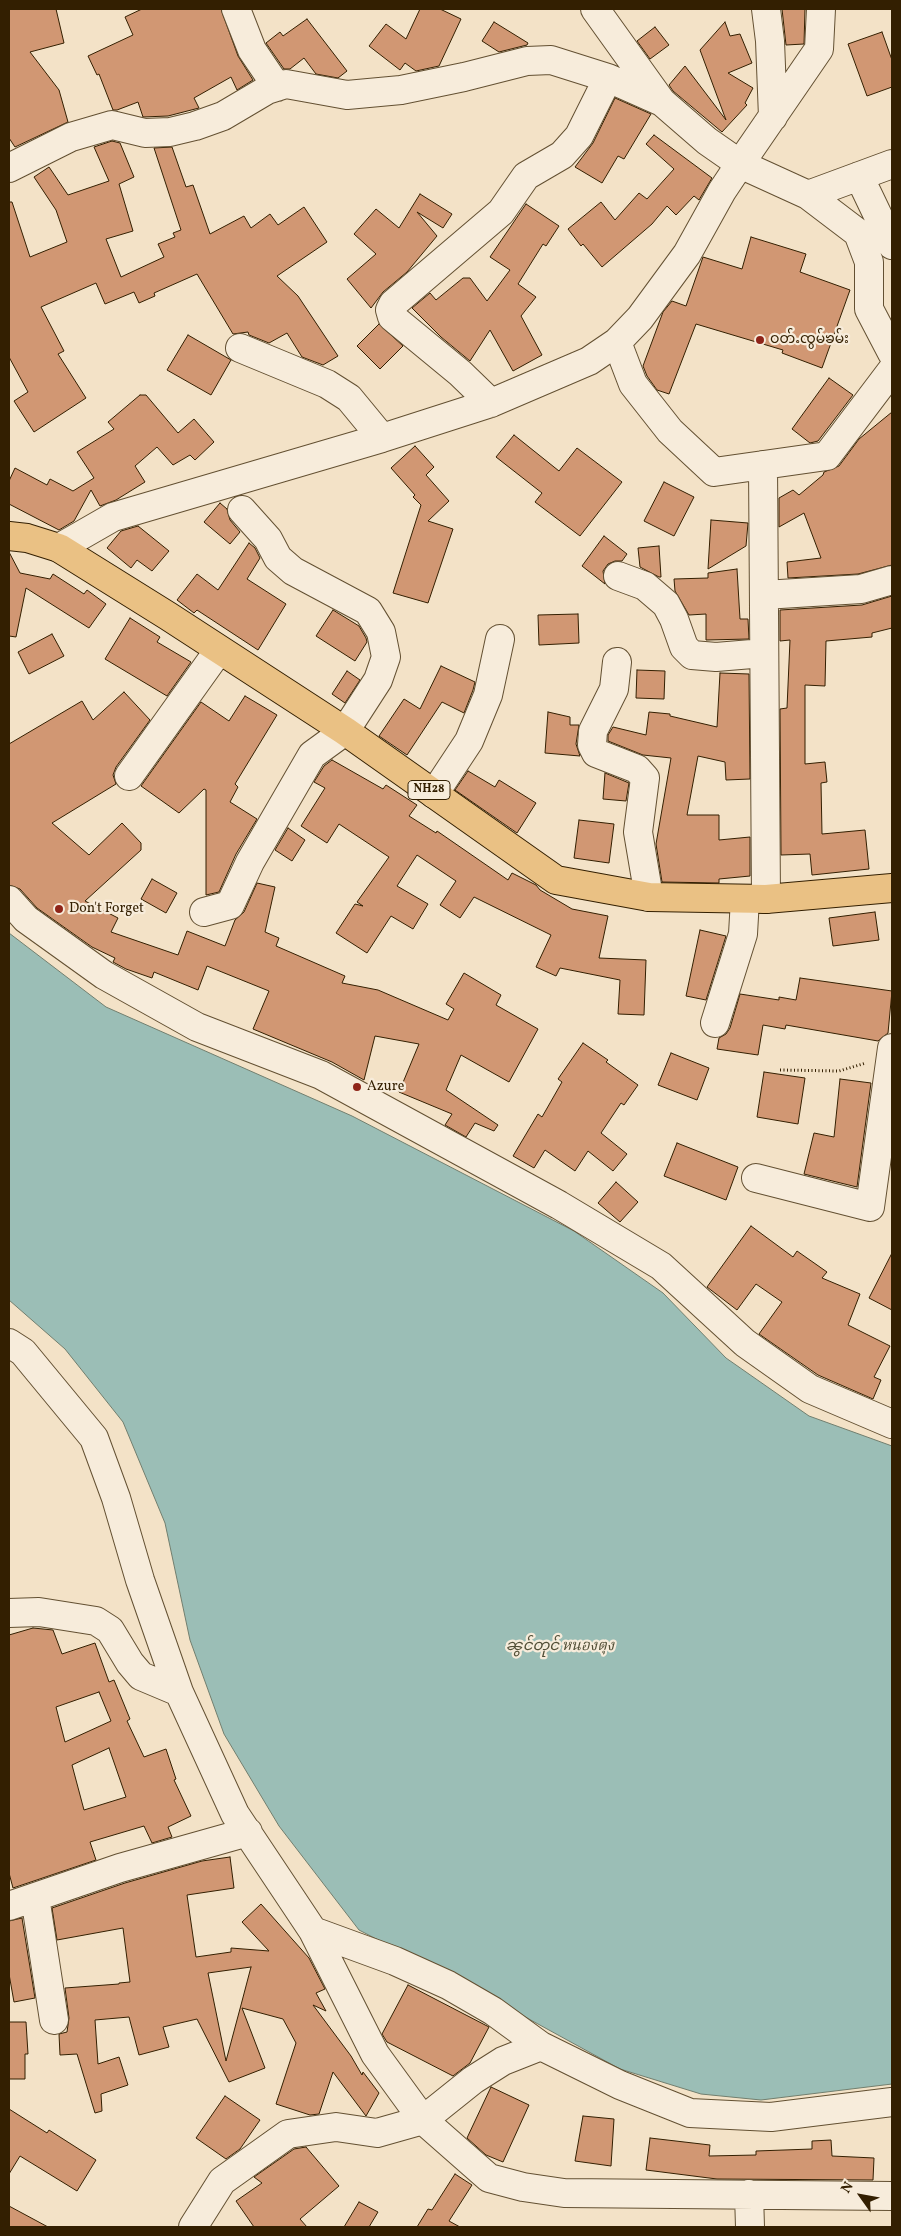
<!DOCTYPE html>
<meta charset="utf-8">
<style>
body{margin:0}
#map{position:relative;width:901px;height:2236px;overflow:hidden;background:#f3e2c7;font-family:Vollkorn,serif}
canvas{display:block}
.frame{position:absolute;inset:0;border:10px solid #331f01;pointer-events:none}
.north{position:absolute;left:836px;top:2171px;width:50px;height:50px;-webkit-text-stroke:4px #f7ecdb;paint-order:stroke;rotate:302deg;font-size:14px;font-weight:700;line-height:20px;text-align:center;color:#331f01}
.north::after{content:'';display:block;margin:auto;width:18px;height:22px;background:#331f01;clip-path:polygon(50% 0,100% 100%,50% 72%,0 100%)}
</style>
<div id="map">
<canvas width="901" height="2236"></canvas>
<div class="frame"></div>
<div class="north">N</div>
</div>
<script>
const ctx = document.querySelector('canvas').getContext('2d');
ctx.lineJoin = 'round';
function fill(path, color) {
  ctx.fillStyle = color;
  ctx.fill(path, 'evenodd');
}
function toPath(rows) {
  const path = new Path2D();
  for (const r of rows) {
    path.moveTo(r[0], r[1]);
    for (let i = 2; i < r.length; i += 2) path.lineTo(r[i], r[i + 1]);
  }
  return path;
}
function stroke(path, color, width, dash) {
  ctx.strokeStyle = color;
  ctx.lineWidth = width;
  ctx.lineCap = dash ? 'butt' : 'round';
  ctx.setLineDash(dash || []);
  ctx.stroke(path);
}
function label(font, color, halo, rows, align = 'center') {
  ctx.font = font + ' Vollkorn,"Noto Sans Myanmar","Noto Serif Thai",serif';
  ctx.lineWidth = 4.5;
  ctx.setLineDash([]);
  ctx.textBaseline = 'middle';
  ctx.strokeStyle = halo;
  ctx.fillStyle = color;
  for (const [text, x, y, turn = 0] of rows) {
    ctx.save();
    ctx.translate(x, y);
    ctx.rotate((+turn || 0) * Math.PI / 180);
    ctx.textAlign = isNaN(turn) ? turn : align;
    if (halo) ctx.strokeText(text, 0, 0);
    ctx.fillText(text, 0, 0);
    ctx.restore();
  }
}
const water = toPath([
 [9,933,106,1007,352,1116,574,1231,663,1293,726,1358,809,1416,892,1446,892,2084,761,2100,701,2094,620,2069,487,1996,359,1930,279,1826,224,1734,190,1640,165,1523,123,1422,65,1349,9,1300,9,933]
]);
fill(water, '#9bbeb6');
stroke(water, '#717e6e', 1);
const building = toPath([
 [9,9,56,9,64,43,30,52,59,90,68,122,15,147,9,138,9,9],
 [142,9,221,9,238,56,253,80,237,90,231,77,194,98,199,108,168,116,143,117,138,102,117,110,113,110,99,74,97,75,88,56,133,35,125,17,142,9],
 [420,9,440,9,461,19,439,66,416,71,405,63,400,70,369,46,386,24,406,39,420,9],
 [782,9,805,9,804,44,786,45,782,9],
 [307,19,347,71,338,78,316,74,304,58,290,69,284,69,266,43,280,32,283,36,307,19],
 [494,22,528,43,527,45,499,52,482,41,494,22],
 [725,22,730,36,740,34,752,63,728,73,753,88,745,103,747,105,722,132,673,91,669,85,685,66,726,120,700,50,725,22],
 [655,27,669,45,650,59,637,41,655,27],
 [882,32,892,60,892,87,867,96,848,44,882,32],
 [615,98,651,114,624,159,618,156,602,183,575,167,593,143,615,98],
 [654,135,712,178,699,200,694,196,676,215,667,206,652,224,602,267,583,244,581,246,568,229,601,202,615,220,639,193,647,199,674,169,646,144,654,135],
 [112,141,120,143,134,177,119,184,133,231,106,239,121,277,164,257,158,244,175,237,173,233,181,230,154,148,172,147,186,187,193,185,210,234,244,216,251,228,270,214,278,225,304,207,327,242,277,276,298,296,338,356,323,365,302,357,287,333,269,343,249,335,248,332,233,334,197,274,154,293,155,296,139,303,134,292,105,304,96,283,41,307,64,351,58,354,86,398,34,432,14,401,28,392,9,357,9,202,12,202,30,257,67,242,56,210,34,177,49,167,68,195,109,181,94,147,112,141],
 [420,194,452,214,443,228,417,212,437,236,407,272,383,292,371,308,347,279,376,254,354,234,376,209,399,228,420,194],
 [526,204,559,226,546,246,543,244,518,284,536,297,521,316,542,355,513,371,490,330,470,361,441,337,412,308,430,293,436,300,463,278,470,278,487,301,510,270,490,257,526,204],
 [751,237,806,254,800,272,850,290,822,368,782,353,783,350,696,324,669,394,657,390,647,376,643,366,663,312,672,301,686,306,703,257,742,269,751,237],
 [379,324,403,346,380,369,357,346,379,324],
 [188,335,231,360,211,395,167,370,188,335],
 [829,378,853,395,818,441,810,443,792,429,829,378],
 [140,395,146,395,178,433,194,419,214,442,195,460,190,455,173,465,157,447,135,466,145,482,116,500,100,506,91,490,74,521,59,530,9,504,9,481,15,468,47,485,50,479,73,491,94,478,77,452,114,429,108,422,140,395],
 [892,412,892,565,858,574,788,578,787,562,821,558,804,513,779,527,779,498,793,490,799,495,823,475,824,472,839,466,859,439,892,412],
 [514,435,559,471,577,448,622,482,580,536,535,502,542,493,496,457,514,435],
 [415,446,434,467,426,475,449,501,428,521,453,529,428,603,393,593,421,505,413,497,415,495,391,468,415,446],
 [664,482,694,497,674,536,644,521,664,482],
 [220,503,227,509,230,520,240,532,230,544,204,522,220,503],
 [711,520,748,523,746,546,708,569,711,520],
 [138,526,169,551,152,571,137,560,131,568,107,548,121,531,138,526],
 [604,536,627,554,622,561,615,561,608,564,603,571,605,584,582,566,604,536],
 [249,543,255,548,260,558,247,579,286,604,258,650,197,610,194,613,177,600,197,574,218,590,249,543],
 [659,546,661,577,659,577,640,567,638,548,659,546],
 [9,552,20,573,50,579,53,574,84,594,87,590,106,604,89,628,26,588,16,637,9,636,9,552],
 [737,569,740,619,748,619,749,639,706,640,706,614,689,615,675,591,674,579,708,578,708,573,737,569],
 [892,596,892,628,872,633,872,637,826,641,825,686,805,685,805,764,825,762,827,782,821,783,822,834,865,830,869,869,812,875,810,854,781,855,780,709,787,708,790,640,780,641,780,610,862,605,892,596],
 [333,610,359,626,366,638,367,642,355,661,316,636,333,610],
 [578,614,579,643,539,645,538,615,578,614],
 [130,618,160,637,157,642,191,662,167,696,105,659,130,618],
 [52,634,64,656,29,674,18,652,52,634],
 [441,666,475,682,473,690,464,713,442,702,407,755,379,736,404,699,420,709,441,666],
 [637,670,665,671,664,699,636,698,637,670],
 [347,671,360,680,345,703,332,694,347,671],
 [720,673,749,674,750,779,726,780,725,762,698,756,687,815,719,815,719,840,750,837,750,876,719,879,719,883,662,882,656,844,671,758,643,755,608,741,608,735,613,727,646,735,649,712,670,714,670,716,717,727,720,673],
 [124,692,150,720,116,767,113,775,116,784,52,823,89,855,122,823,141,843,141,850,85,901,118,918,111,932,178,955,187,931,225,946,235,920,244,912,257,883,275,887,265,932,279,938,276,946,345,976,342,983,378,990,448,1020,454,1009,446,1004,464,973,501,995,496,1005,538,1029,509,1082,461,1055,446,1090,498,1125,494,1131,475,1123,466,1137,445,1125,452,1114,399,1092,419,1044,375,1036,364,1080,332,1062,253,1029,269,991,207,966,198,990,154,972,152,978,126,969,113,962,115,958,92,947,37,908,20,889,9,885,9,744,82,701,93,720,124,692],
 [245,696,277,715,235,784,238,787,230,802,257,819,236,854,219,892,206,895,206,790,204,789,179,813,141,786,201,702,229,721,245,696],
 [548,712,570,717,570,725,579,725,576,744,580,756,545,753,548,712],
 [332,760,383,789,386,785,417,805,409,816,436,833,437,831,508,880,512,873,536,885,540,890,572,909,608,916,599,958,646,960,644,1015,618,1014,620,980,560,968,556,976,536,967,551,935,474,897,460,918,440,905,456,881,417,855,397,886,428,904,413,929,391,916,367,953,336,933,355,904,363,906,357,902,389,857,339,824,327,843,301,826,325,788,314,782,324,766,332,760],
 [468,771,495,787,499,780,536,803,517,833,455,790,468,771],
 [605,773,629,783,626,801,603,799,605,773],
 [579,820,614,824,609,863,574,858,579,820],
 [288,828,305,840,292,861,275,850,288,828],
 [152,879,177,893,166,913,141,899,152,879],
 [875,912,879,940,833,946,829,918,875,912],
 [700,930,726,936,706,1000,686,996,700,930],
 [800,978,892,991,888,1033,878,1041,786,1025,785,1029,763,1025,758,1055,717,1049,719,1038,726,1034,730,1028,740,994,779,1000,779,997,796,1000,800,978],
 [583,1043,608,1060,606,1062,638,1085,624,1105,621,1103,601,1133,627,1154,613,1171,588,1151,575,1171,545,1150,534,1168,513,1156,538,1114,542,1117,562,1082,558,1079,583,1043],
 [671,1053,709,1068,697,1100,658,1085,671,1053],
 [764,1072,805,1078,798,1124,757,1117,764,1072],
 [840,1079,871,1083,857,1187,804,1174,814,1133,834,1137,840,1079],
 [677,1143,738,1167,726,1200,664,1176,677,1143],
 [616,1182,638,1202,620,1222,598,1203,616,1182],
 [751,1226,793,1257,797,1251,827,1272,822,1278,860,1294,848,1325,890,1346,874,1377,881,1380,873,1399,818,1375,759,1334,782,1302,756,1284,737,1310,707,1287,751,1226],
 [892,1253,892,1310,869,1298,892,1253],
 [33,1628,53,1630,62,1654,95,1643,109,1682,114,1680,130,1719,127,1721,144,1757,166,1749,176,1779,174,1780,191,1816,168,1827,172,1837,152,1843,144,1826,90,1842,96,1860,13,1888,9,1873,9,1635,33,1628],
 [99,1692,111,1721,65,1742,56,1707,99,1692],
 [109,1748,126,1797,84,1810,72,1765,109,1748],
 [230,1857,234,1888,187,1895,196,1957,231,1952,231,1948,269,1951,242,1922,261,1904,309,1958,325,1989,316,1993,326,2011,313,2005,351,2056,362,2075,363,2072,379,2093,366,2116,333,2072,319,2114,310,2115,276,2104,296,2043,283,2019,242,2008,265,2068,229,2082,197,2019,163,2027,169,2047,139,2055,129,2017,95,2020,98,2064,119,2057,128,2085,101,2094,102,2111,95,2113,77,2054,60,2055,59,2034,67,2032,69,2018,65,1988,119,1984,119,1983,130,1982,123,1928,57,1940,52,1908,125,1883,202,1861,230,1857],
 [251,1967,241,2005,226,2061,208,1973,251,1967],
 [22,1918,35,1998,14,2002,9,1974,9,1921,22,1918],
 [408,1985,489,2027,470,2063,453,2076,387,2042,382,2034,408,1985],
 [9,2022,26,2022,28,2054,25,2054,25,2079,9,2079,9,2022],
 [491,2087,529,2105,503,2162,486,2155,467,2138,491,2087],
 [225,2096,260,2120,240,2149,226,2159,196,2138,225,2096],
 [9,2109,47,2133,49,2130,96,2160,77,2191,20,2156,9,2174,9,2109],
 [583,2116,614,2119,611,2166,575,2161,583,2116],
 [650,2138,710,2145,709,2156,756,2155,756,2151,812,2149,812,2141,831,2140,832,2156,874,2158,873,2180,717,2179,646,2170,650,2138],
 [306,2147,339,2186,300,2219,307,2227,254,2227,236,2201,262,2183,254,2177,294,2149,306,2147],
 [455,2174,472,2185,449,2221,460,2227,417,2227,428,2209,432,2210,455,2174],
 [359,2202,378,2212,369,2227,344,2227,359,2202],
 [9,2206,48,2227,9,2227,9,2206]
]);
fill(building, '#d19773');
stroke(building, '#331f01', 1);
const minor = toPath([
 [236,9,252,50,277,87],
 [595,9,661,101],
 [766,9,770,41,773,117],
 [9,168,71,137,112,125,145,133,170,132,195,126,223,116,267,90,286,84,347,95,401,90,464,77,527,61,551,60,608,78,662,102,707,141,740,164,819,49,821,9],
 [859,176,892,245],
 [808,195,858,233,869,262,869,309,892,353],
 [617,342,633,384,670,431,714,472,827,456,892,370],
 [240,348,327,384,349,398,382,438],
 [491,403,460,373,392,317,390,310,393,304,501,212,526,176,562,155,579,136,608,78],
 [763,465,766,899],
 [59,548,113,517,382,438,491,403,589,361,617,342,640,318,687,254,722,191,740,164,808,195,892,164],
 [618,576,645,586,666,604,674,619,684,647,692,655,716,657,764,653],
 [764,595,861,589,892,580],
 [617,662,614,689,593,731,592,745,596,753,637,769,645,778,638,832,649,897],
 [129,776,219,650],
 [434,794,469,741,488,695,500,639],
 [9,900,26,919,104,975,197,1027,321,1075,559,1205,661,1266,745,1343,810,1389,892,1424],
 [204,912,230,905,250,862,312,755,345,731,378,680,386,657,381,632,368,611,293,571,278,558,268,539,242,510],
 [715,1023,743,934,745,899],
 [756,1178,870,1207,892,1048],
 [9,1343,23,1352,94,1438,116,1498,140,1580,179,1692,235,1814,313,1931,375,2054,423,2120,489,2178,523,2187,564,2193,892,2196],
 [9,1613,39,1612,96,1621,110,1630,130,1663,141,1676,179,1692],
 [35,1897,54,2020],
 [9,1906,120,1868,248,1832],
 [313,1931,395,1961,448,1985,493,2011,541,2046],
 [749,2194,750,2227],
 [193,2227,222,2181,288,2134,336,2127,377,2133,423,2120,473,2080,503,2061,541,2046,620,2085,690,2113,771,2117,892,2102]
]);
const highway = toPath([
 [9,536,27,538,59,548,168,616,345,731,556,880,649,897,766,899,892,888]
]);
stroke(minor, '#635032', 30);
stroke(highway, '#331f01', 30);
stroke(toPath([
 [780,1070,839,1071,866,1063]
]), '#331f01', 3, [1, 2.5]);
stroke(minor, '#f7ecdb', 28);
stroke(highway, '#eac184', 28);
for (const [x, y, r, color] of [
 [760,340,5,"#8f2418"],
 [59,909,5,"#8f2418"],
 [357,1087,5,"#8f2418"]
]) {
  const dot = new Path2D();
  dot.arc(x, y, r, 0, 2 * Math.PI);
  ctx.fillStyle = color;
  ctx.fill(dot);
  stroke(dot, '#f7ecdb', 2);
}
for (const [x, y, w] of [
 [429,790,42]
]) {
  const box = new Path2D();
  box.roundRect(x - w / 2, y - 9.5, w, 19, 4);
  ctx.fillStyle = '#f7ecdb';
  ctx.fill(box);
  stroke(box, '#331f01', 1);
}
label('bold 12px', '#331f01', null, [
 ["NH28",429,790]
]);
label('14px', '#331f01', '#f7ecdb', [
 ["ဝတ်ႉၸွမ်ၶမ်း",770,340],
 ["Don't Forget",69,909],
 ["Azure",367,1087]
], 'left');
label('italic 15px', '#524f37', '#f7ecdb', [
 ["ၼွင်တုင် หนองตุง",560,1647]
]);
</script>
